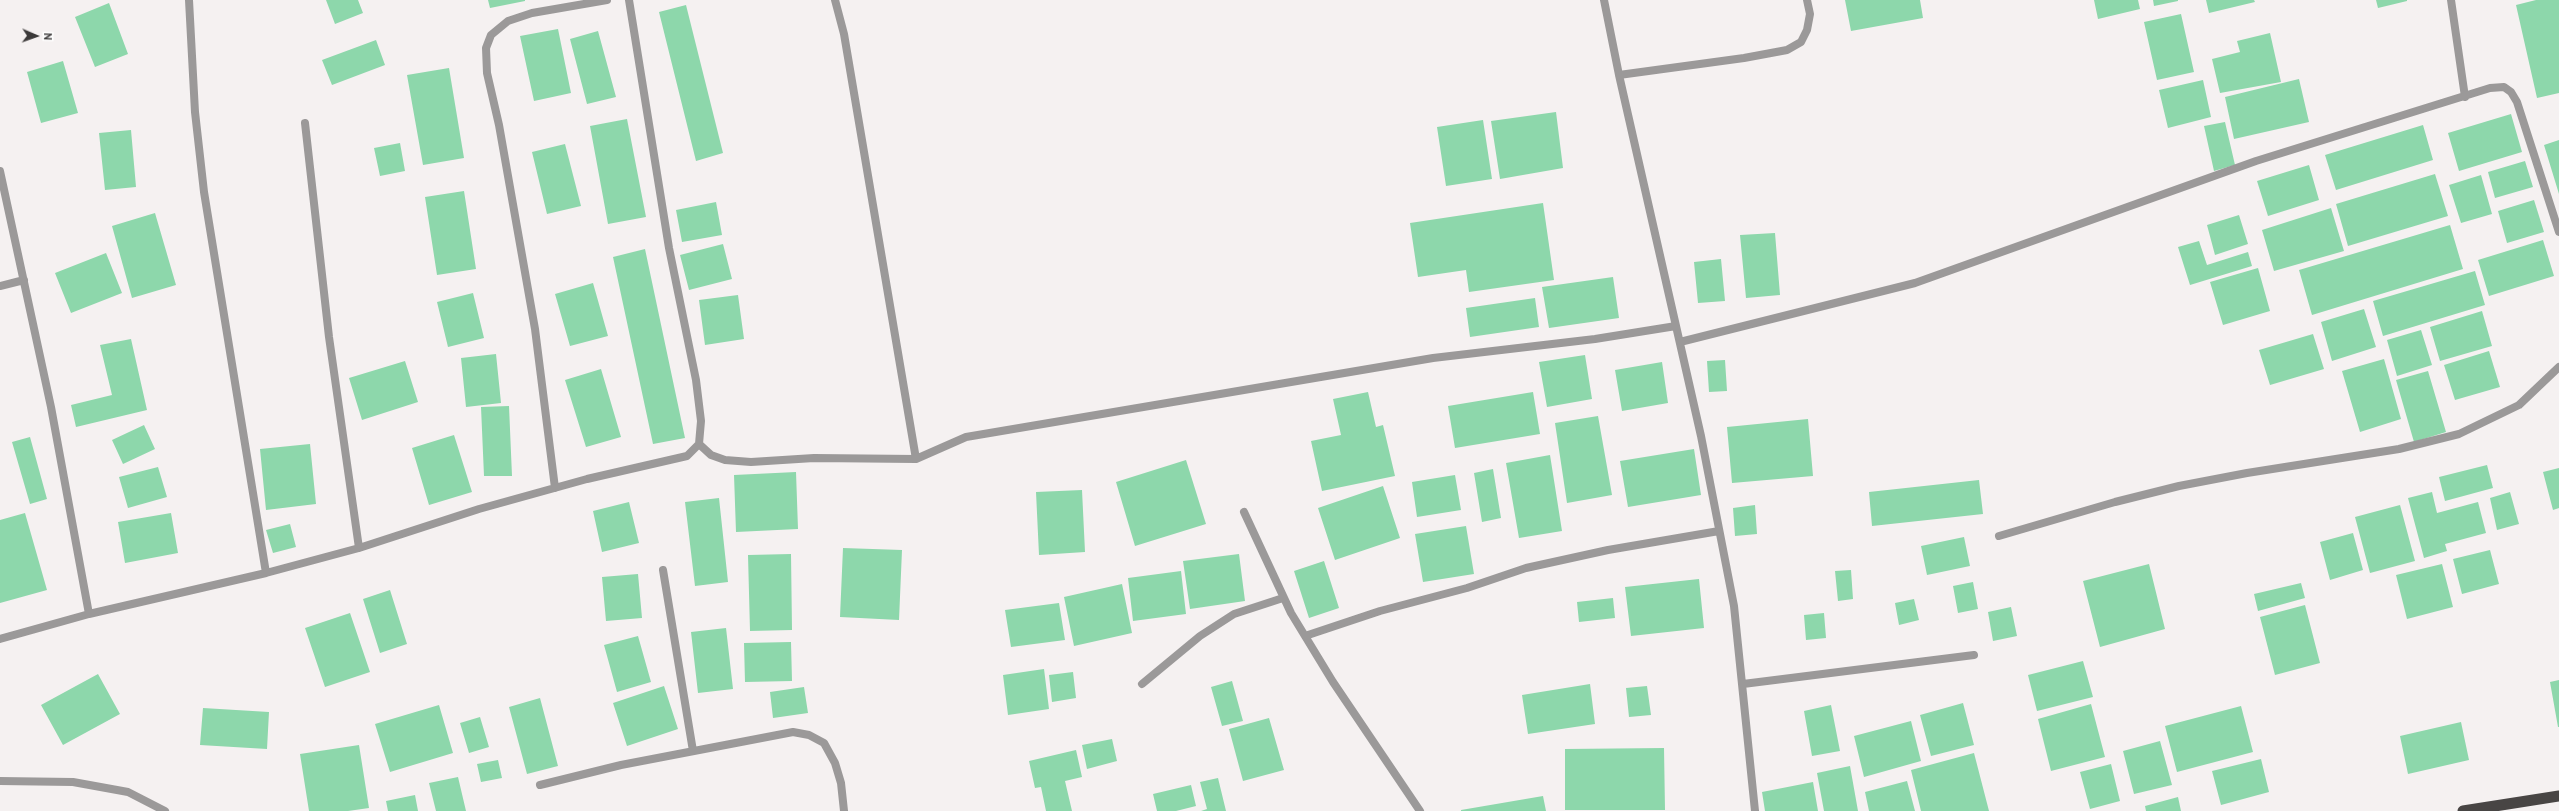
<!DOCTYPE html>
<style>
body{margin:0}
#map{position:relative;width:2559px;height:811px;overflow:hidden;background:#f5f1f1;font-family:"PT Sans",sans-serif}
canvas{display:block}
.north{position:absolute;left:16px;top:16px;width:40px;height:40px;-webkit-text-stroke:3px #fff;paint-order:stroke;rotate:92deg;font-size:11px;font-weight:700;line-height:16px;text-align:center;color:#3b3939}
.north::after{content:'';display:block;margin:auto;width:14px;height:18px;background:#3b3939;clip-path:polygon(50% 0,100% 100%,50% 72%,0 100%)}
</style>
<div id="map">
<canvas width="2559" height="811"></canvas>
<div class="north">N</div>
</div>
<script>
const ctx = document.querySelector('canvas').getContext('2d');
ctx.lineJoin = 'round';
function fill(path, color) {
  ctx.fillStyle = color;
  ctx.fill(path, 'evenodd');
}
function toPath(rows) {
  const path = new Path2D();
  for (const r of rows) {
    path.moveTo(r[0], r[1]);
    for (let i = 2; i < r.length; i += 2) path.lineTo(r[i], r[i + 1]);
  }
  return path;
}
function stroke(path, color, width, dash) {
  ctx.strokeStyle = color;
  ctx.lineWidth = width;
  ctx.lineCap = dash ? 'butt' : 'round';
  ctx.setLineDash(dash || []);
  ctx.stroke(path);
}
fill(toPath([
 [326,0,358,0,363,13,335,24],
 [488,0,525,0,525,1,490,8],
 [1845,0,1920,0,1923,18,1851,31],
 [2094,0,2138,0,2140,9,2098,19],
 [2153,0,2178,0,2178,1,2154,6],
 [2206,0,2254,0,2255,2,2209,13],
 [2376,0,2407,0,2407,1,2378,8],
 [2536,0,2559,0,2559,93,2537,98,2516,5],
 [109,3,128,54,95,67,75,17],
 [686,5,723,153,696,161,659,12],
 [2181,14,2194,72,2157,80,2144,22],
 [558,29,571,93,534,101,520,36],
 [598,31,616,97,587,104,570,39],
 [2270,33,2281,82,2220,93,2212,59,2240,52,2237,41],
 [376,40,385,65,332,85,322,60],
 [63,61,78,113,41,123,27,72],
 [449,68,464,158,423,165,407,75],
 [2299,79,2309,122,2234,139,2225,97],
 [2203,80,2211,117,2168,128,2159,90],
 [1556,112,1563,168,1500,179,1491,121],
 [2511,114,2522,152,2459,171,2448,133],
 [627,119,646,217,608,224,590,126],
 [1483,120,1492,179,1446,186,1437,127],
 [2225,122,2235,165,2214,171,2204,126],
 [2423,125,2433,160,2336,190,2325,155],
 [131,130,136,187,105,190,99,133],
 [2559,140,2559,194,2544,145],
 [400,143,405,171,380,176,374,148],
 [565,144,581,206,547,214,532,152],
 [2525,161,2533,187,2495,198,2488,172],
 [2309,165,2319,200,2268,216,2257,181],
 [2435,174,2448,216,2348,246,2336,204],
 [2481,175,2492,214,2461,223,2449,185],
 [464,191,476,269,437,275,425,197],
 [2534,200,2544,232,2507,243,2498,211],
 [716,202,722,235,682,242,676,210],
 [1543,203,1554,280,1469,292,1466,270,1418,277,1410,223],
 [2331,208,2344,251,2274,271,2262,230],
 [155,213,176,285,132,298,112,226],
 [2239,215,2248,244,2215,255,2207,225],
 [2450,225,2463,269,2312,315,2299,270],
 [1775,233,1780,295,1746,298,1740,235],
 [2543,240,2554,276,2489,296,2478,260],
 [2199,241,2207,265,2248,252,2252,266,2190,285,2178,247],
 [723,244,732,279,689,290,680,255],
 [645,249,685,438,653,444,613,257],
 [106,253,122,293,71,313,55,273],
 [1721,259,1725,301,1698,303,1694,262],
 [2258,268,2270,311,2223,325,2210,282],
 [2475,271,2485,305,2383,336,2373,301],
 [1613,277,1619,318,1549,328,1542,287],
 [593,283,608,336,570,346,555,294],
 [473,293,484,338,448,347,437,302],
 [738,295,744,339,705,345,699,300],
 [1535,298,1539,327,1470,337,1466,308],
 [2364,309,2376,347,2332,361,2321,322],
 [2482,311,2492,346,2440,361,2430,327],
 [2421,330,2432,365,2397,376,2387,340],
 [2313,334,2324,369,2270,385,2259,350],
 [131,339,147,410,76,427,71,405,112,395,100,345],
 [2489,351,2500,387,2455,400,2444,365],
 [496,354,501,403,466,407,461,358],
 [1585,355,1592,399,1547,407,1539,362],
 [2384,359,2401,419,2360,432,2342,371],
 [1725,360,1727,391,1709,392,1707,361],
 [405,361,418,402,362,420,349,378],
 [1662,362,1668,403,1622,411,1615,370],
 [601,369,621,437,586,447,565,380],
 [2428,371,2446,432,2414,442,2396,380],
 [1368,392,1376,427,1383,425,1395,476,1322,491,1311,441,1341,435,1333,399],
 [1533,392,1540,434,1455,448,1448,406],
 [509,406,512,476,484,476,481,407],
 [1598,416,1612,495,1567,503,1555,423],
 [1808,419,1813,476,1732,483,1727,427],
 [144,425,155,449,123,464,112,440],
 [454,435,472,492,429,505,412,448],
 [30,437,47,499,30,504,12,442],
 [310,444,316,504,266,510,260,449],
 [1694,449,1701,495,1628,507,1620,461],
 [1550,455,1562,531,1519,538,1506,463],
 [1186,460,1206,524,1135,546,1116,482],
 [2487,465,2493,488,2445,501,2439,477],
 [158,467,167,497,128,508,119,477],
 [2559,468,2559,508,2553,510,2543,472],
 [1493,469,1501,518,1482,522,1474,473],
 [796,472,798,529,736,532,734,475],
 [1455,475,1461,510,1417,517,1412,482],
 [1979,480,1983,514,1872,526,1869,492],
 [1383,486,1400,538,1335,560,1318,508],
 [1082,490,1085,552,1039,555,1036,492],
 [2432,492,2437,513,2478,502,2486,533,2445,544,2447,551,2424,558,2408,498],
 [2510,492,2519,524,2497,530,2490,498],
 [719,498,728,582,695,586,685,502],
 [629,502,639,543,602,552,593,511],
 [1755,505,1757,534,1735,536,1733,508],
 [2400,505,2415,561,2370,573,2355,517],
 [25,513,47,590,0,603,0,520],
 [171,513,178,553,125,563,118,522],
 [290,524,296,547,273,553,266,530],
 [1466,526,1474,574,1423,582,1415,534],
 [2353,533,2363,570,2330,580,2320,542],
 [1964,537,1970,566,1927,575,1921,546],
 [843,548,902,550,899,620,840,617],
 [2490,550,2499,584,2462,594,2453,559],
 [791,554,792,630,750,631,748,555],
 [1239,554,1245,601,1190,609,1183,561],
 [1324,561,1339,608,1309,618,1294,571],
 [2149,564,2165,629,2100,647,2083,581],
 [2442,564,2453,607,2407,619,2396,575],
 [1851,570,1853,599,1838,601,1835,571],
 [1181,571,1186,614,1133,621,1128,578],
 [638,574,642,618,606,621,602,577],
 [1699,579,1704,628,1631,636,1625,587],
 [1973,582,1978,609,1958,613,1953,586],
 [2301,583,2305,598,2258,611,2254,594],
 [1122,584,1132,633,1074,646,1064,597],
 [390,590,407,644,380,653,363,599],
 [1613,598,1615,618,1579,622,1577,602],
 [1914,599,1919,620,1899,625,1895,603],
 [1059,603,1065,640,1011,647,1005,610],
 [2305,605,2320,663,2275,675,2260,617],
 [2011,607,2017,636,1993,641,1988,612],
 [350,613,370,672,325,687,305,628],
 [1824,613,1826,638,1806,640,1804,615],
 [726,628,733,689,698,693,691,632],
 [638,636,651,682,617,692,604,645],
 [791,642,792,681,745,682,744,643],
 [2083,661,2093,697,2037,711,2028,675],
 [1044,669,1049,709,1008,715,1003,675],
 [1073,672,1076,698,1052,702,1049,675],
 [98,674,120,714,63,745,41,705],
 [2559,680,2559,727,2558,727,2550,682],
 [1232,681,1243,721,1222,726,1211,687],
 [1590,684,1595,724,1528,734,1522,695],
 [664,686,678,729,627,746,613,703],
 [1647,686,1651,715,1629,717,1626,688],
 [804,687,808,713,773,718,770,692],
 [540,698,558,766,527,774,509,707],
 [1963,703,1974,745,1931,756,1920,715],
 [2091,704,2105,757,2051,771,2038,719],
 [439,705,453,753,390,772,375,724],
 [1831,705,1840,751,1812,756,1804,711],
 [2241,706,2253,752,2177,772,2165,726],
 [203,708,269,712,267,749,200,745],
 [480,717,489,747,469,753,460,723],
 [1269,718,1284,770,1243,781,1229,729],
 [1911,721,1921,761,1864,777,1854,736],
 [2461,722,2469,760,2408,774,2400,736],
 [1112,739,1117,761,1087,769,1082,745],
 [2160,741,2172,785,2134,794,2123,751],
 [359,745,369,808,348,811,309,811,300,754],
 [1664,748,1665,810,1565,810,1565,749],
 [1076,750,1082,777,1065,781,1072,811,1046,811,1041,787,1035,788,1029,761],
 [1974,753,1989,811,1921,811,1911,770],
 [2261,759,2269,792,2221,805,2212,771],
 [498,760,502,778,481,782,477,764],
 [2111,764,2120,801,2090,809,2080,772],
 [1850,766,1858,811,1824,811,1817,773],
 [458,777,466,811,436,811,429,783],
 [1218,778,1226,811,1201,811,1207,809,1200,782],
 [1907,781,1915,811,1869,811,1865,792],
 [1813,782,1818,811,1765,811,1762,792],
 [1191,785,1196,806,1176,811,1157,811,1153,794],
 [415,795,418,811,388,811,386,801],
 [1543,796,1546,811,1461,811,1461,810],
 [2178,797,2181,811,2146,811,2145,806]
]), '#8dd7ab');
stroke(toPath([
 [0,781,73,782,128,792,165,811]
]), '#9b9999', 8);
stroke(toPath([
 [189,0,195,112,204,192,266,573],
 [835,0,844,34,916,459],
 [1604,0,1619,75,1701,436,1734,606,1755,811],
 [2451,0,2465,97],
 [1619,75,1744,58,1787,50,1801,42,1807,30,1810,14,1807,0],
 [305,123,329,337,359,548],
 [0,171,51,407,89,614],
 [0,286,24,280],
 [1680,342,1915,283,2256,161,2490,88,2504,87,2511,92,2517,102,2559,232],
 [699,444,711,455,725,460,751,462,814,458,916,459,966,437,1433,358,1595,339,1676,326],
 [555,488,535,329,499,125,487,73,486,48,491,35,508,21,532,13,607,0],
 [1244,512,1291,613,1333,682,1420,811],
 [1999,536,2115,502,2179,486,2247,473,2399,449,2459,434,2519,405,2559,367],
 [663,570,693,751],
 [1305,636,1380,611,1467,588,1526,568,1608,550,1719,531],
 [0,639,89,614,266,573,359,548,479,509,587,479,687,456,699,444,701,421,696,380,669,248,629,0],
 [1142,684,1200,636,1234,614,1283,598],
 [1743,684,1974,655],
 [540,785,621,765,793,732,809,735,824,743,835,763,841,783,844,811]
]), '#9b9999', 8);
stroke(toPath([
 [2463,811,2559,796]
]), '#484544', 11);
</script>
